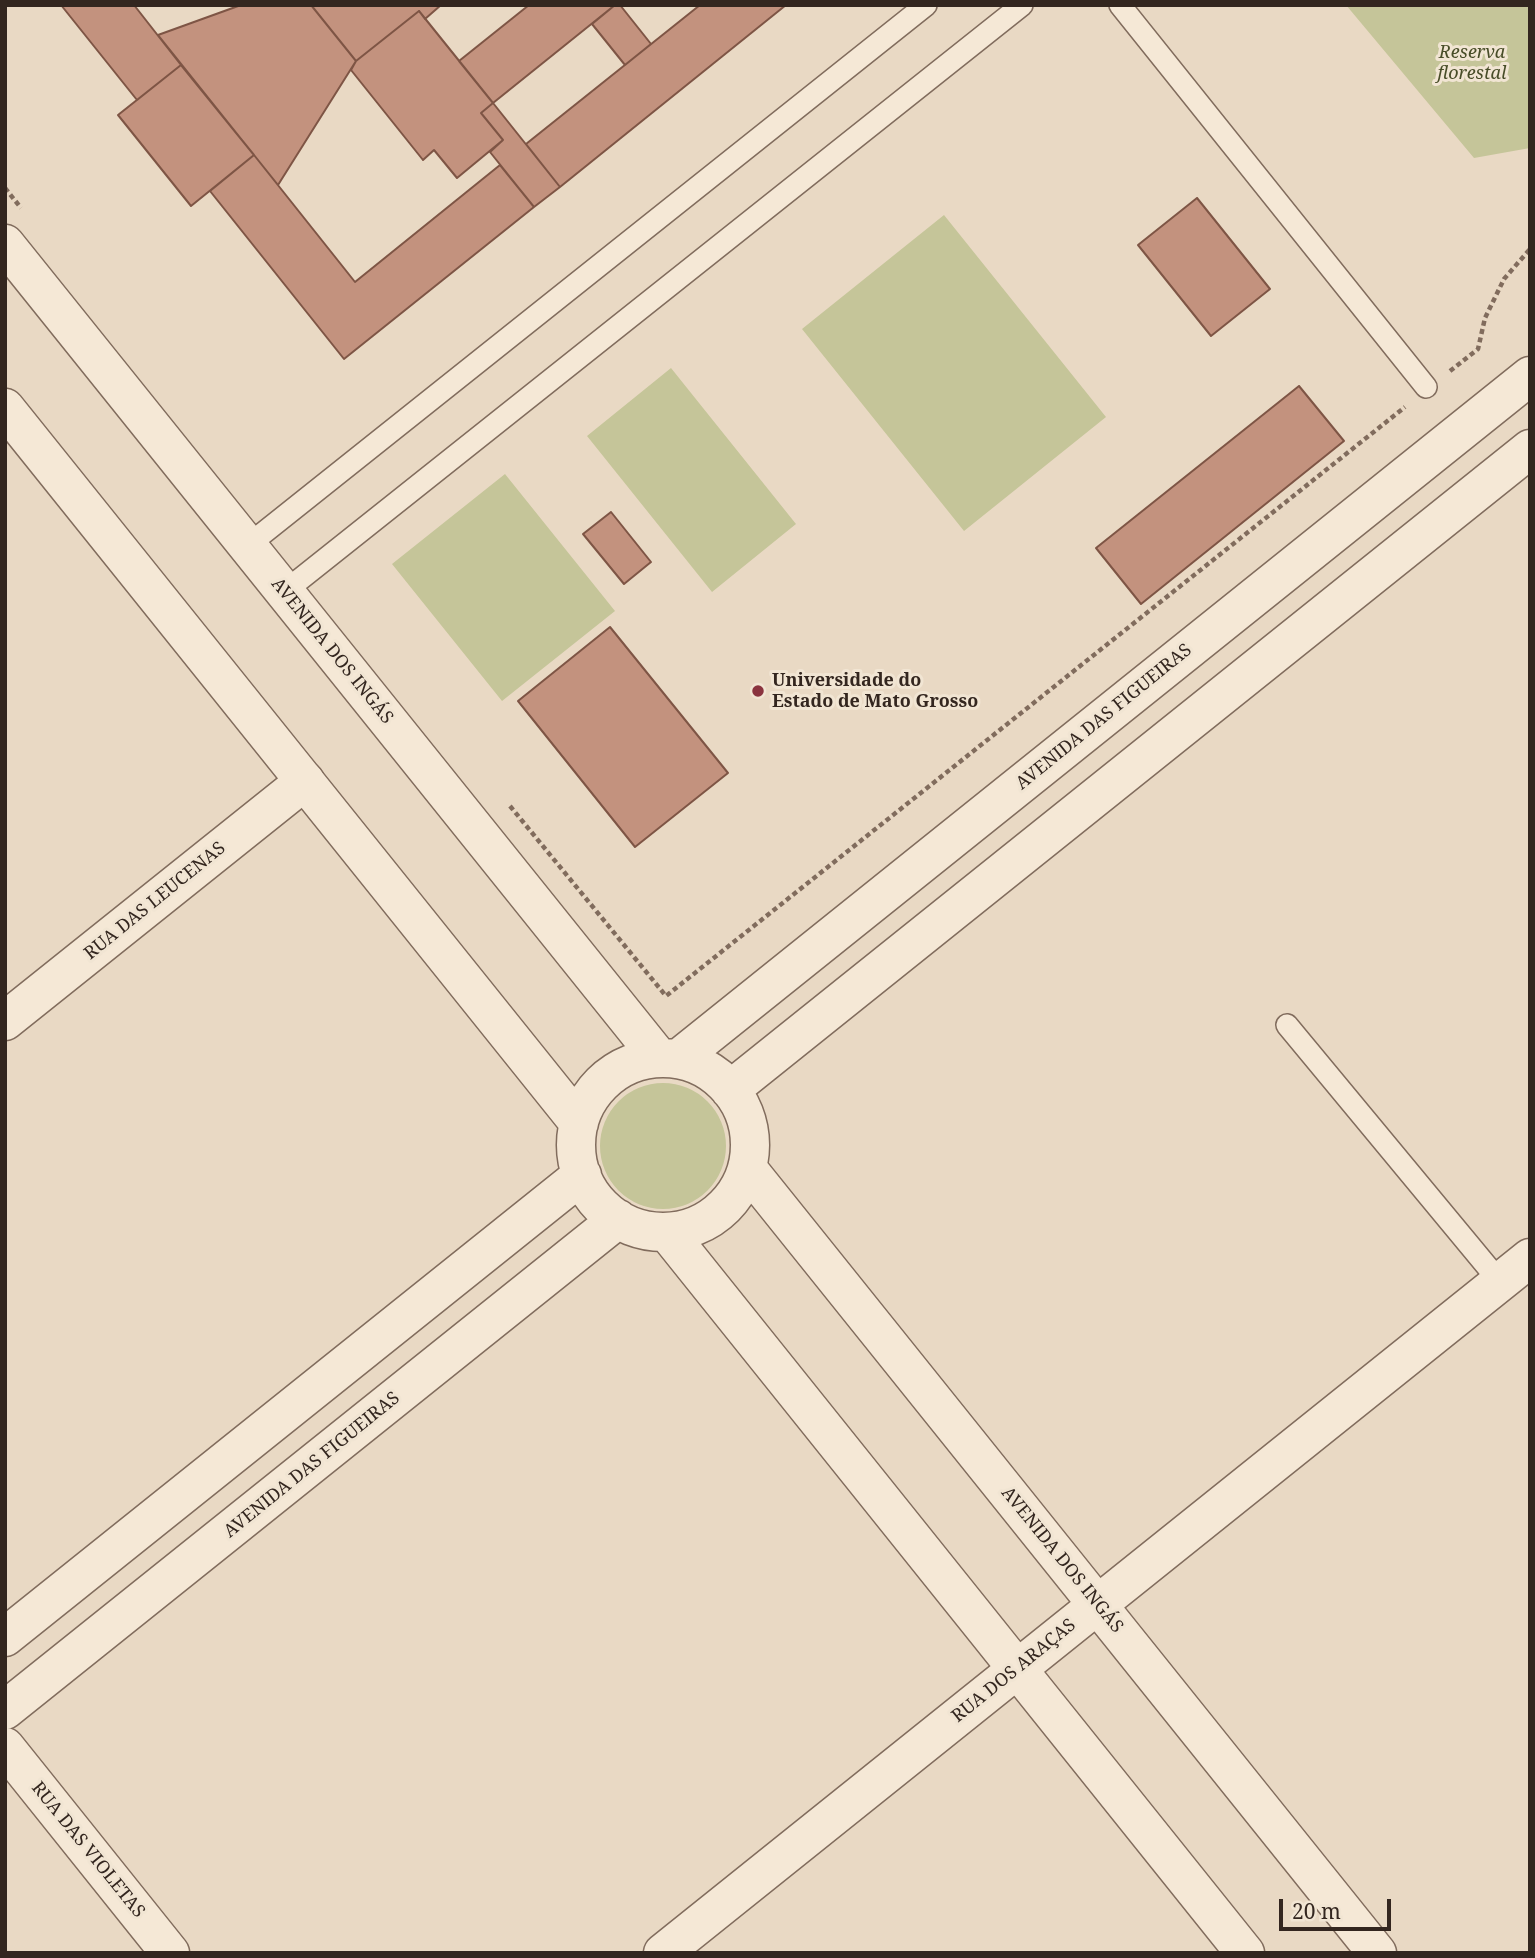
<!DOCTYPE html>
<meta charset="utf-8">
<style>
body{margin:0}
#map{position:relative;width:1535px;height:1958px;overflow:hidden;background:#e9d9c4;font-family:"Noto Serif",serif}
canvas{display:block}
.frame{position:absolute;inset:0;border:7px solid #33261f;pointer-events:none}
.scale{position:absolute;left:1279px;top:1899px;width:112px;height:32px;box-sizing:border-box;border:4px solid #33261f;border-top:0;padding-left:9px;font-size:21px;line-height:24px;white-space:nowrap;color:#33261f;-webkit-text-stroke:5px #f1e5d3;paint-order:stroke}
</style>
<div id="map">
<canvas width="1535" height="1958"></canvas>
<div class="frame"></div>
<div class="scale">20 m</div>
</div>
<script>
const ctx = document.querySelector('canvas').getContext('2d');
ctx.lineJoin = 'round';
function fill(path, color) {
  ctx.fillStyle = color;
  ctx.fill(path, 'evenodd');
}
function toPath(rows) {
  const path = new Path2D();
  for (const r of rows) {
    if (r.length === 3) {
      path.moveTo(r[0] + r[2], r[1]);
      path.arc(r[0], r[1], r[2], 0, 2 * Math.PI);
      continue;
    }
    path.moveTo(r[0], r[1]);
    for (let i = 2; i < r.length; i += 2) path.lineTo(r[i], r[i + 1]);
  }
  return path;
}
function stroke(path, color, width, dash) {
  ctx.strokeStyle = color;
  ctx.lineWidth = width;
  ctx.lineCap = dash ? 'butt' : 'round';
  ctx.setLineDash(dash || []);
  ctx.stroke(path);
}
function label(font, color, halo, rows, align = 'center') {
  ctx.font = font + ' "Noto Serif",serif';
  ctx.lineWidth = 6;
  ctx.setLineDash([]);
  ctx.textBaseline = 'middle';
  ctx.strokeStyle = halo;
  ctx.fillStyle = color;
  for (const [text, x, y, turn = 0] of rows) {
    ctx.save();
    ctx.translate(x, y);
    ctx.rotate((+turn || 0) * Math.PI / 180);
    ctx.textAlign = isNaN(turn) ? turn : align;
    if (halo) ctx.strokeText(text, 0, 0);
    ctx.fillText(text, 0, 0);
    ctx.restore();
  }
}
fill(toPath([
 [1346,5,1530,5,1530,148,1474,158],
 [944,215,1106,417,964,531,802,329],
 [671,368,796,524,712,592,587,436],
 [505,474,615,611,502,701,392,564],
 [663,1146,63]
]), '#c5c599');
const building = toPath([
 [61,5,134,5,181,65,137,100,61,5],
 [241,5,311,5,356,61,278,185,158,35,241,5],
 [311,5,441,5,425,19,419,11,356,61,311,5],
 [529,5,615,5,493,103,459,61,529,5],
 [615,5,620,5,651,44,625,65,592,24,615,5],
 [700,5,786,5,560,187,526,144,700,5],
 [419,11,493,103,481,113,503,140,457,178,434,150,423,160,351,70,356,61,419,11],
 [181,65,254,155,191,206,118,115,181,65],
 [493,103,560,187,534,207,490,152,503,140,481,113,493,103],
 [254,155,355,282,500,165,534,207,344,359,210,191,254,155],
 [1197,198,1270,289,1211,336,1138,245,1197,198],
 [1299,386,1344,441,1141,604,1096,548,1299,386],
 [611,512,651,562,624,584,583,534,611,512],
 [610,627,728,773,635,847,518,701,610,627]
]);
fill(building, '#c3927e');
stroke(building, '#7e5545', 2);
const service = toPath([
 [1120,5,1426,387],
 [247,546,926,5],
 [284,592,1022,5],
 [1287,1025,1500,1282]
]);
const minor = toPath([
 [5,1021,305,781],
 [5,1747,170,1953],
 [663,1953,1530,1258]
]);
const tertiary = toPath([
 [5,244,659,1058],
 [5,408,579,1123],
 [663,1145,87],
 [678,1059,1530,376],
 [730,1090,1530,449],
 [747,1168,1377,1953],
 [667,1232,1245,1953],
 [5,1637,582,1175],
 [5,1710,618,1219]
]);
stroke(service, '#816c5d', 24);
stroke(minor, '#816c5d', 41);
stroke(tertiary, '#816c5d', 41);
stroke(toPath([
 [5,188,21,208],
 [1450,371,1478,349,1485,318,1504,279,1530,249],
 [510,806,666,996,1405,407]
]), '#816c5d', 4.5, [5, 3.5]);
stroke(service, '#f5e8d6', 21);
stroke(minor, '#f5e8d6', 38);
stroke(tertiary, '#f5e8d6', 38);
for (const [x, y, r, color] of [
 [758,691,7,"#8a333e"]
]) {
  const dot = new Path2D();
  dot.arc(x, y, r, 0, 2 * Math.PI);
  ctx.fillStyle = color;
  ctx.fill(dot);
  stroke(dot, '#f1e5d3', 2.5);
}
label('italic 18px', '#484d28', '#f1e5d3', [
 ["Reserva",1472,53],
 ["florestal",1472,74]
]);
label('18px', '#33261f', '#f1e5d3', [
 ["AVENIDA DOS INGÁS",332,651,51],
 ["AVENIDA DAS FIGUEIRAS",1104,717,-39],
 ["RUA DAS LEUCENAS",155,901,-39],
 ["AVENIDA DAS FIGUEIRAS",312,1465,-39],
 ["AVENIDA DOS INGÁS",1062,1560,51],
 ["RUA DOS ARAÇAS",1014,1671,-39],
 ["RUA DAS VIOLETAS",88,1850,51]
]);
label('bold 18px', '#33261f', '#f1e5d3', [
 ["Universidade do",772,681],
 ["Estado de Mato Grosso",772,702]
], 'left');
</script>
